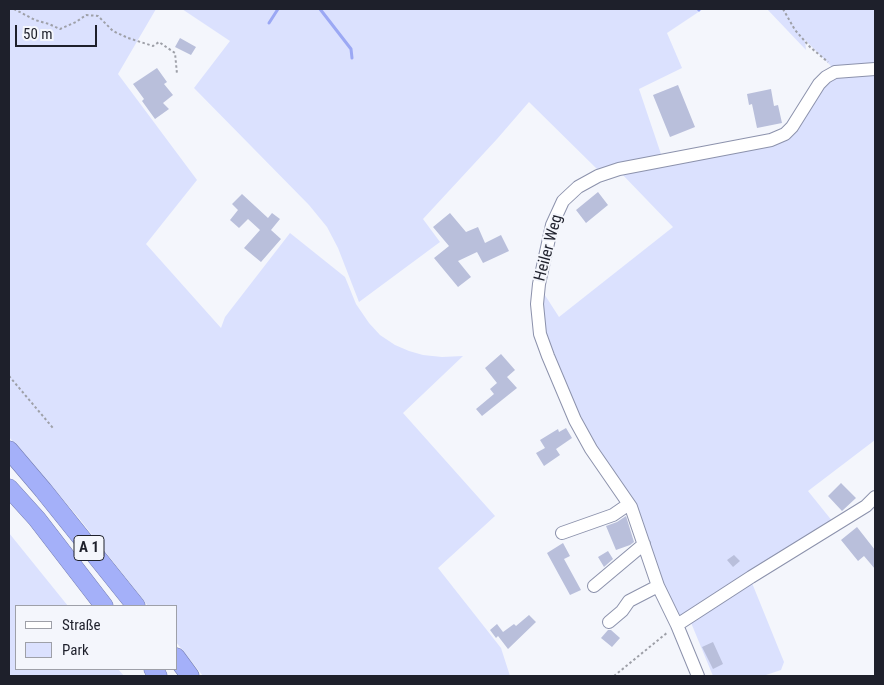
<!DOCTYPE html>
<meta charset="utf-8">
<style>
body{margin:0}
#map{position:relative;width:884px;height:685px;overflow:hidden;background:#f4f6fc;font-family:"Roboto Condensed",sans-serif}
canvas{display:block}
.frame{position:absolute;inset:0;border:10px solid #1e202b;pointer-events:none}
.legend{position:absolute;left:15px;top:605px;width:162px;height:65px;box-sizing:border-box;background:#f4f6fc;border:1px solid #9ea0a8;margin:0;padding:6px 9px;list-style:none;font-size:15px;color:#1e202b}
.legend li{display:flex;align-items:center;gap:10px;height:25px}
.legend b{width:25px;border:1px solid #9ea0a8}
.scale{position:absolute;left:15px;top:25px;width:82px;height:22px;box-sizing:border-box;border:2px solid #1e202b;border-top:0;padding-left:6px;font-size:15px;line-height:18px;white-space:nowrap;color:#1e202b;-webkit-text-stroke:4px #f4f6fc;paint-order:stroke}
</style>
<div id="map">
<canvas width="884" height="685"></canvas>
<div class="frame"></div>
<ul class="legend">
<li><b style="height:6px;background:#fff"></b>Straße</li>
<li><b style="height:14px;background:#dbe1fe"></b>Park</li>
</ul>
<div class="scale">50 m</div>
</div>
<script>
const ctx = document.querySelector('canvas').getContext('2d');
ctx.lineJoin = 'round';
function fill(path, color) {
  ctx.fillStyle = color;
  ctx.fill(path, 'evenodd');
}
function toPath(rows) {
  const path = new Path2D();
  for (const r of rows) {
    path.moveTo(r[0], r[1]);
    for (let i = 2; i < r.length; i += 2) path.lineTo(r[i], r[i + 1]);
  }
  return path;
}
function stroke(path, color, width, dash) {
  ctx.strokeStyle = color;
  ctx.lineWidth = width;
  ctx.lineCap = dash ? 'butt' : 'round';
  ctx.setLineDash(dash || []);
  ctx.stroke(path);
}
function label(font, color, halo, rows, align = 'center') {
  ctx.font = font + ' "Roboto Condensed",sans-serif';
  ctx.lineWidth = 4;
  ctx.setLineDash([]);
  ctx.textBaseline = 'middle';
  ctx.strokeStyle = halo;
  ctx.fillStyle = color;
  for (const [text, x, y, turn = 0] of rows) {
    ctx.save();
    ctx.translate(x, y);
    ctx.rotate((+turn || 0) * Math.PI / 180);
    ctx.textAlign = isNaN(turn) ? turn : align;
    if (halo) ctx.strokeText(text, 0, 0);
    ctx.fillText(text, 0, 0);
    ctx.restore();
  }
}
fill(toPath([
 [9,9,156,9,118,74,197,180,146,244,221,328,225,317,290,233,345,277,356,304,369,323,380,335,395,345,409,351,423,355,442,357,463,356,403,413,495,516,438,568,501,648,510,676,203,676,176,642,176,606,148,606,78,517,9,437],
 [182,9,703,9,667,33,682,68,639,89,662,157,598,170,529,102,497,139,423,219,440,242,359,302,338,248,327,227,309,205,194,88,230,41],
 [767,9,875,9,875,69,836,71,805,40,806,50],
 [875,72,875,440,808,491,833,522,752,583,784,662,781,670,763,676,713,676,687,613,676,620,649,546,593,448,543,334,541,289,559,317,673,227,620,172,771,143,827,79],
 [9,533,68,606,16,606,16,669,118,669,124,676,9,676]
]), '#dbe1fe');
stroke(toPath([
 [320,9,351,49,352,58],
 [698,9,699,10],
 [269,23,278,9]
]), '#9ba8f4', 3);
fill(toPath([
 [180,38,196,47,191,55,175,47],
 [157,68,167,82,164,84,173,95,163,103,169,109,155,119,142,101,144,99,133,84],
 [678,85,695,127,670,137,653,95],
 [771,89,774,106,778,105,782,123,757,128,752,104,749,105,747,94],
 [598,192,608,205,586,223,576,210],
 [242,194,268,218,272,213,280,219,271,230,281,239,261,262,244,248,260,230,248,219,239,228,230,220,238,210,232,204],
 [450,213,466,232,478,227,485,243,501,235,509,251,483,263,477,252,458,261,471,277,458,287,434,258,449,246,433,227],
 [501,354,515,370,507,377,517,388,482,416,476,409,494,394,490,389,497,383,485,368],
 [566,428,572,438,556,449,560,455,544,466,536,453,545,448,540,440,558,429,559,432],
 [841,483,856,498,842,511,828,496],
 [626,516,634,542,630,545,616,550,606,526,617,522],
 [857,527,875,550,875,569,864,556,858,561,841,540],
 [563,543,570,556,564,559,581,590,570,595,547,553],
 [608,551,613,559,604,567,598,557],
 [734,555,740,561,733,567,727,560],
 [529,615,536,622,508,649,498,636,496,638,490,630,497,624,503,632,514,624,516,626],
 [608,630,611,630,620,638,612,647,601,638],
 [713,642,723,664,713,669,702,647]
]), '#b9bfdb');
const minor = toPath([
 [562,533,613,515,629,504],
 [594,586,644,544],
 [609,622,622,611,629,601,658,586],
 [677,625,751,577,866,506,875,497],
 [698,676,677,625,658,586,631,507,591,449,575,420,548,356,540,334,537,304,539,284,552,225,563,201,578,187,598,176,619,169,771,140,785,134,792,127,819,84,826,77,835,72,875,69]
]);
const highway = toPath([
 [9,450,43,490,136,606],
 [9,488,37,519,104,606],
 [176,657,190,676],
 [153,669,158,676]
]);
stroke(minor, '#8c92ac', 14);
stroke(highway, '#757eb1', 19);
stroke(toPath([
 [14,9,35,20,49,24,60,29,76,22,86,15,98,16,113,31,128,38,153,46,159,42,175,53,177,74],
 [783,9,795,30,810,47,828,62],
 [9,376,53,428],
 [614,676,668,632]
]), '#9ea0a8', 2, [2.5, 2.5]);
stroke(minor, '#fff', 12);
stroke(highway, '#a4b0f9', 18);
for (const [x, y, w] of [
 [89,548,30]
]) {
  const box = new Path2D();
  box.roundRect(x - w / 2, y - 12.5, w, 25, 4);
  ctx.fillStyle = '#f4f6fc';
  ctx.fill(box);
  stroke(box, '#1e202b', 1);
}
label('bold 15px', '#1e202b', null, [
 ["A 1",89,548]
]);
label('16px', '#1e202b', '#f4f6fc', [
 ["Heiler Weg",549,248,-75]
]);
</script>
